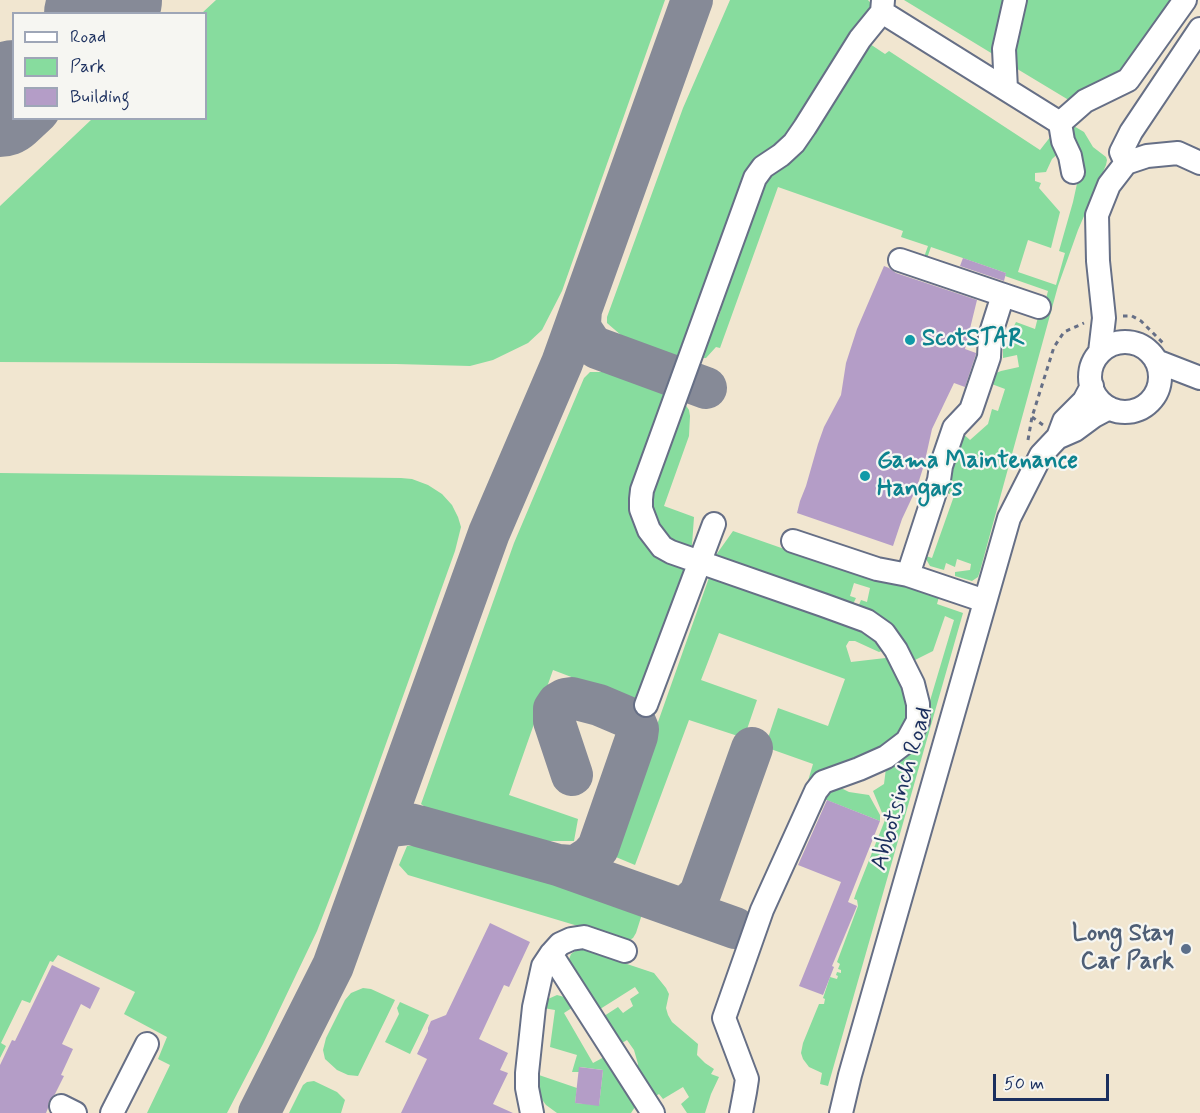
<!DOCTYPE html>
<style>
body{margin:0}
#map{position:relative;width:1200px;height:1113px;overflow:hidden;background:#f1e6d0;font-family:Mynerve,sans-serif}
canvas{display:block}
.legend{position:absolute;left:12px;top:12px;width:195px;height:108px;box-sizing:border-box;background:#f6f6f2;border:2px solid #9ea6b7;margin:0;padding:8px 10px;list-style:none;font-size:18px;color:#1b2f5e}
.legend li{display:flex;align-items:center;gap:12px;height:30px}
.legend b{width:30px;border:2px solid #9ea6b7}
.scale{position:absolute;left:993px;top:1074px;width:116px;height:27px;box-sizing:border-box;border:3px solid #1b2f5e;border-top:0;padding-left:8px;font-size:18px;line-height:21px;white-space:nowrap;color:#1b2f5e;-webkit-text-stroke:4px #f6f6f2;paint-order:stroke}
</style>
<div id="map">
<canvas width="1200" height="1113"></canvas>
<ul class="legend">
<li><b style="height:8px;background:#fff"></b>Road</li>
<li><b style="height:16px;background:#87dc9e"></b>Park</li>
<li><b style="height:16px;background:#b49dc7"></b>Building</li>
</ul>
<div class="scale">50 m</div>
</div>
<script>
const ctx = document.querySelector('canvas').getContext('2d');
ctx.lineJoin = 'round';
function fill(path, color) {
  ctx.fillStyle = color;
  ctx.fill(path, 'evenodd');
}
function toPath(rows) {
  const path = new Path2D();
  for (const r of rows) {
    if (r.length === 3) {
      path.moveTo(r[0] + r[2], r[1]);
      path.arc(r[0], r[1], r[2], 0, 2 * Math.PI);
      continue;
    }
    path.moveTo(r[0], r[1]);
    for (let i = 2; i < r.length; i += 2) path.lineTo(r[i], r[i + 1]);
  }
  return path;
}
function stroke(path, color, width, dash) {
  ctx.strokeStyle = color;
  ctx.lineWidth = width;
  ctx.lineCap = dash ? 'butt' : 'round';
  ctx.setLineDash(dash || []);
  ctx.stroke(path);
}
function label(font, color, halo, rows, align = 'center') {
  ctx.font = font + ' Mynerve,sans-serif';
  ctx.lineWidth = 4.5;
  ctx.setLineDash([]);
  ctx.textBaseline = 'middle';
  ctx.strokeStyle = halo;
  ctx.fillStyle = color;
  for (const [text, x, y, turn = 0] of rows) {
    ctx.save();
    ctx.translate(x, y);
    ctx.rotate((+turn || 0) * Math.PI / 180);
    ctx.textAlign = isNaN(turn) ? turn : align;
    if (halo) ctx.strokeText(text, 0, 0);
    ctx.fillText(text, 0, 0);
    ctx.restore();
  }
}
fill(toPath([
 [216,0,665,0,562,291,542,330,528,343,493,360,470,366,396,364,0,362,0,206,92,119,206,118,206,14,202,13],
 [730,0,868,0,875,8,779,149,684,357,677,356,633,341,622,336,607,323,607,317,683,108],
 [904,0,1009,0,1001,59],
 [1021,0,1178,0,1121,78,1072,102,1009,64],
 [864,40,885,54,889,51,1040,150,1051,136,1062,150,1052,159,1046,172,1035,173,1035,181,1041,183,1039,188,1060,212,1051,248,1028,240,1018,272,1056,285,1065,253,1059,251,1073,202,1078,179,1065,133,1072,125,1084,132,1093,147,1106,157,1107,160,1106,165,1078,230,1058,286,980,571,978,577,972,581,955,576,955,572,970,570,971,564,957,559,955,567,946,563,944,570,930,566,926,559,926,556,932,558,954,496,943,491,961,432,970,440,988,424,992,409,998,411,1005,389,989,383,992,377,996,373,1001,371,1019,367,1017,355,1003,358,1003,346,1009,346,1011,332,1016,322,1035,329,1038,317,1041,317,1048,291,1005,276,1006,273,931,247,926,261,923,260,928,246,901,237,903,231,778,187,720,348,716,347,706,358,692,358,707,325,718,319,721,310,716,309,755,188],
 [590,372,603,372,661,390,672,395,636,495,686,563,637,702,553,670,509,795,578,819,574,841,532,841,450,822,434,813,421,804,514,543,584,378],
 [678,399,685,404,689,410,690,416,689,436,664,506,694,517,692,545,689,556,658,536,647,513],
 [0,473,401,478,412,479,428,485,442,494,452,505,458,517,461,527,455,551,344,861,317,931,263,1044,227,1113,147,1113,170,1065,158,1059,167,1037,124,1014,135,992,58,955,53,962,50,961,30,1003,22,1000,1,1043,6,1046,0,1058],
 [733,531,790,551,794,554,796,549,898,582,939,597,937,604,963,613,828,1086,820,1084,822,1073,809,1067,803,1059,801,1053,803,1043,819,1004,824,1004,825,999,823,998,830,977,837,979,838,976,836,975,837,972,841,973,841,970,838,969,840,964,837,962,858,906,857,900,854,899,856,893,885,820,873,791,884,784,886,768,921,731,954,620,945,616,933,651,909,663,856,612,861,600,867,602,870,588,854,583,850,596,856,598,850,610,714,564,716,555],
 [711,572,853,621,887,649,879,652,855,641,849,641,846,646,851,662,894,657,914,713,905,735,805,791,813,764,765,747,778,708,828,726,845,679,719,633,701,680,757,700,744,738,689,720,635,865,611,855],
 [840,782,841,788,849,792,869,795,880,815,880,821,824,799,830,786],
 [429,844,447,848,640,903,644,907,643,911,636,933,633,938,628,941,408,875,399,865,407,846],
 [578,949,585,950,654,973,666,988,669,994,666,1008,668,1015,672,1022,698,1044,697,1055,705,1063,714,1069,711,1074,719,1077,711,1094,705,1113,687,1113,681,1104,689,1097,683,1087,663,1099,659,1094,652,1098,636,1072,638,1064,634,1050,627,1040,622,1043,614,1031,601,1018,618,1007,623,1013,633,1006,630,999,639,993,635,987,597,1011,568,962,571,954],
 [363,988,371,989,395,1000,358,1076,348,1075,337,1070,325,1059,323,1050,326,1038,345,1000,351,993],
 [557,995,568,998,575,1006,564,1013,593,1063,606,1056,635,1102,635,1107,631,1113,557,1113,546,1105,540,1097,537,1090,536,1074,577,1088,575,1103,599,1105,603,1070,580,1067,579,1072,572,1072,577,1055,550,1047,555,1010,543,1008,548,999],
 [400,1002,429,1015,410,1054,385,1042,399,1014,397,1008],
 [314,1081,337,1092,345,1100,341,1113,289,1113,303,1085,307,1082]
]), '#87dc9e');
stroke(toPath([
 [581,310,580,323,582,331,590,343,597,348,706,388],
 [381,834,385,830,392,826,410,824,418,826,558,865,735,928],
 [558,865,572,866,579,864,590,857,598,848,637,736,638,729,635,722,632,719,599,705,572,698,565,699,558,703,554,709,554,721,572,775],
 [674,906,681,907,688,905,698,896,701,891,752,748],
 [259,1113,333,966,489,533,562,363,692,0]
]), '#868a97', 42);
stroke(toPath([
 [96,14,110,0],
 [0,105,14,92]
]), '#868a97', 104);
fill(toPath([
 [963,258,1006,273,1004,281,960,266],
 [884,266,889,268,896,273,977,300,965,349,976,353,976,354,965,387,954,383,932,429,924,465,917,487,902,519,893,546,797,513,800,501,806,486,818,444,824,427,841,395,846,363,857,329],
 [827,800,880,821,848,902,857,906,832,966,834,967,823,995,799,986,841,882,798,865],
 [490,923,530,942,509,987,504,985,479,1039,508,1053,500,1070,508,1073,493,1104,513,1113,401,1113,427,1059,417,1054,428,1031,428,1028,431,1021,446,1015],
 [52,965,100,988,90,1009,81,1004,62,1044,73,1049,61,1075,64,1076,55,1094,49,1101,48,1108,46,1113,0,1113,0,1065,12,1040,15,1041],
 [579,1067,603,1070,599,1106,575,1103]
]), '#b49dc7');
const minor = toPath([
 [882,12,1060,123,1063,141,1070,156,1073,172],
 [1006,89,1004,49,1015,0],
 [1060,123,1085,101,1128,80,1185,0],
 [1126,163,1121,152,1131,132,1200,29],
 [900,260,1039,307],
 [1125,377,35],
 [1100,352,1104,318,1098,261,1097,215,1109,185,1126,163,1147,156,1178,153,1200,163],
 [1156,361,1200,378],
 [1059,437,1075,430,1094,416,1109,408],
 [793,541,877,569,908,575,985,601],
 [908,575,939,480,941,466,954,428,971,410,989,357,990,336,1003,295],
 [646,705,714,524],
 [551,954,653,1113],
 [61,1106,75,1113],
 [112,1113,147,1044],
 [532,1113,527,1088,527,1073,534,1007,543,966,551,954,560,944,571,939,584,937,625,951],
 [741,1113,745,1092,747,1079,724,1018,762,910,816,791,823,782,859,769,886,757,907,741,918,721,918,704,913,684,896,650,884,633,867,621,823,605,671,552,662,547,649,530,641,509,641,499,642,490,755,178,763,167,781,155,794,143,805,127,860,39,882,12,883,0],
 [841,1113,850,1075,1009,518,1041,455,1058,437,1064,421,1084,401,1092,386]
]);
stroke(minor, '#666f86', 26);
stroke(toPath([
 [1123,316,1132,316,1141,321,1163,343],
 [1032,417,1043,425],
 [1028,440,1032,417,1054,347,1064,332,1084,323]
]), '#666f86', 3, [4.5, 4.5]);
stroke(minor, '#fff', 22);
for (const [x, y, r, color] of [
 [910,340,6,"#0f9aa8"],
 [865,476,6,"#0f9aa8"],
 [1186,949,6,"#5c6f8a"]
]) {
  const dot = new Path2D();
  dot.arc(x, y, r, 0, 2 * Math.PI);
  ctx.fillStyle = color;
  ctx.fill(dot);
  stroke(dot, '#f6f6f2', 2);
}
label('bold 24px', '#0d838f', '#f6f6f2', [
 ["ScotSTAR",922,340],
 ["Gama Maintenance",877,462],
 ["Hangars",877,490]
], 'left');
label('24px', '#1b2f5e', '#f6f6f2', [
 ["Abbotsinch Road",903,789,-74]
]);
label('bold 24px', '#4e5e75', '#f6f6f2', [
 ["Long Stay",1174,935],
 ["Car Park",1174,963]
], 'right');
</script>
